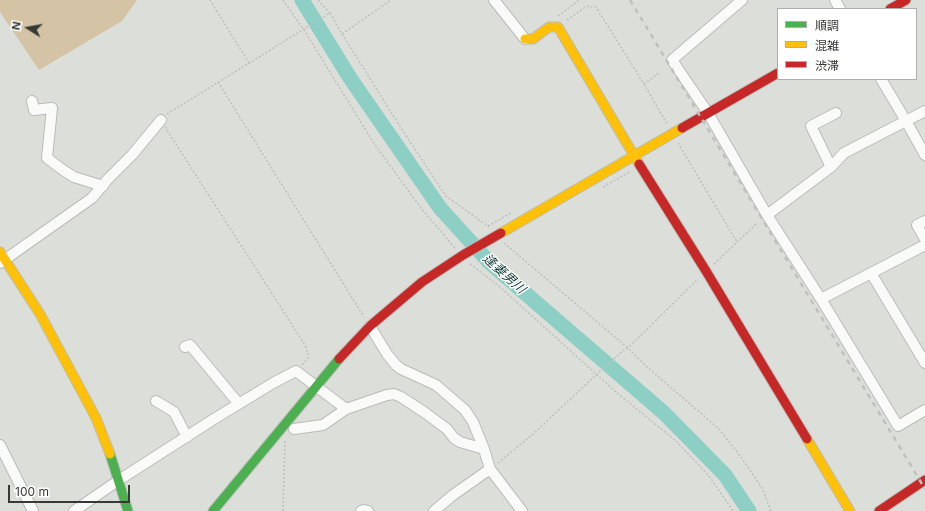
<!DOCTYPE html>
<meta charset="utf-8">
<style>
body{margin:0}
#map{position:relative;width:925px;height:511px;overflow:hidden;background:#dcdfd9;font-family:Inter,"Noto Sans JP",sans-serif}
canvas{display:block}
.legend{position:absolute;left:777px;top:8px;width:140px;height:72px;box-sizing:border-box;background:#fff;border:1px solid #afb0ae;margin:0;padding:5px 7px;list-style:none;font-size:12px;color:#373934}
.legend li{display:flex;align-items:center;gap:8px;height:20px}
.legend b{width:20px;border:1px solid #afb0ae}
.north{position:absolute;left:8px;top:8px;width:40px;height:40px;-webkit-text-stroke:3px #fff;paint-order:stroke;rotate:281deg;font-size:11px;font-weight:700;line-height:16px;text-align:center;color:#373934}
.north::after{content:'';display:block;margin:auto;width:14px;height:18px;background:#373934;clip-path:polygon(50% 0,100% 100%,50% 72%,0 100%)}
.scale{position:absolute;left:8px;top:485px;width:122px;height:18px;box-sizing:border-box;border:2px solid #373934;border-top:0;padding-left:5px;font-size:12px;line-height:14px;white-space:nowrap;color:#373934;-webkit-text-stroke:3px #fff;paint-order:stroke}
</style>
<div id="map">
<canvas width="925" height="511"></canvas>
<ul class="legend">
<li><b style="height:5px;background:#4caf50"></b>順調</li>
<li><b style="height:5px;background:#ffc107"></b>混雑</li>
<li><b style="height:5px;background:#c62828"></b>渋滞</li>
</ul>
<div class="north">N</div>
<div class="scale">100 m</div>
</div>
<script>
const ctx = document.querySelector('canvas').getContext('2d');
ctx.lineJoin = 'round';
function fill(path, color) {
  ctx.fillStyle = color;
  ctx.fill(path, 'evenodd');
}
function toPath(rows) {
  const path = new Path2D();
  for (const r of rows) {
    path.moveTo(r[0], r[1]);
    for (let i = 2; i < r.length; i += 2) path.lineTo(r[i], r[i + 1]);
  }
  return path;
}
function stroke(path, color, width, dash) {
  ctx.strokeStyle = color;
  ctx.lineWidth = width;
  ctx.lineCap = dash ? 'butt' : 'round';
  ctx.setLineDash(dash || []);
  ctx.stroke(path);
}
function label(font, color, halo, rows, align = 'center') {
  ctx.font = font + ' Inter,"Noto Sans JP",sans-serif';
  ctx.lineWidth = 3;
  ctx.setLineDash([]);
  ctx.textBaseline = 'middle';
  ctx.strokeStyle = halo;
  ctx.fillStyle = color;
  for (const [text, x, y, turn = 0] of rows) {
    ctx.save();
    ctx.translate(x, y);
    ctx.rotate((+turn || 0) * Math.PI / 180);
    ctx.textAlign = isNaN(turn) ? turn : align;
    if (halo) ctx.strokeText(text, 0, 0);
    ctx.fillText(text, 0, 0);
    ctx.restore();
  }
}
fill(toPath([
 [0,0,137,0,122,21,39,70,0,12]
]), '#d4c3a5');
stroke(toPath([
 [302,0,350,78,440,208,489,262,664,413,725,475,749,511]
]), '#8ecfc5', 15);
const street = toPath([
 [494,0,525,39],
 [742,0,672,60,708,113,767,215,821,299,898,426,925,410],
 [835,0,840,9],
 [881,79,906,121,925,155],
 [32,101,34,110,52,108,47,158,63,170,74,177,103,186],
 [831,167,811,126,836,113],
 [767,215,831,167,844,153,925,111],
 [925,221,917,225,925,239],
 [0,263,92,198,107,180,132,155,161,120],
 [871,273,925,363],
 [821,299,925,245],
 [370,326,387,354,396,365,401,369,436,385,465,410,473,422,484,449,490,469,522,511],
 [185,347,190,345,239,404],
 [156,401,174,412,187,437],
 [294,429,323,425,346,409],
 [0,445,33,511],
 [74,511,119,480,214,419,273,383,296,371,346,409,387,395,394,394,401,397,424,412,447,429,454,438,460,442,484,449],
 [361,511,364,510,368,511],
 [434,511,453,495,490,469]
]);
const fast = toPath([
 [110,454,128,511],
 [213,511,339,359]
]);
const slow = toPath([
 [525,39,533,39,549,27,558,27,639,164],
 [501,233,682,128],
 [0,252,40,314,96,418,110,454],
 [807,439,850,511]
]);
const jam = toPath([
 [890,9,906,0],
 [682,128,778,73],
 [639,164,706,271,807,439],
 [339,359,370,326,422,282,463,255,501,233],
 [879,511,925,480]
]);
stroke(street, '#b9bcb7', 12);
stroke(fast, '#b9bcb7', 11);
stroke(slow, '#b9bcb7', 11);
stroke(jam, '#b9bcb7', 11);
stroke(toPath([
 [210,0,249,63],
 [283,0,304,30,373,142,421,208,455,248],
 [318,0,330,13],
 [558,16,579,0],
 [567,20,587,6,596,7,644,84,667,124],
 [342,34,401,128,446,196,489,227],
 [218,82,364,317],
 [644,84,659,73],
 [167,114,330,13,342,34,391,0],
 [165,127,305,345,309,357,302,365],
 [678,143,737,242],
 [603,187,631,171],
 [488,226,511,213],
 [504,243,628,348,646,366,719,429,741,457,762,488,771,511],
 [470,264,500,287,616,392,677,442,709,476,733,511],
 [714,264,756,224],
 [498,463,532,435,597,374,625,349,628,348,698,279],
 [283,511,285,441]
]), '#bebfbd', 1.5, [2, 2]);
stroke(street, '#fafaf9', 10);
stroke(fast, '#4caf50', 9);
stroke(slow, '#ffc107', 9);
stroke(jam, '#c62828', 9);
stroke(toPath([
 [630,0,925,489]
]), '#c0c0bf', 2.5, [5, 5]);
label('italic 13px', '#133e39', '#fff', [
 ["逢妻男川",504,274,42]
]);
</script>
